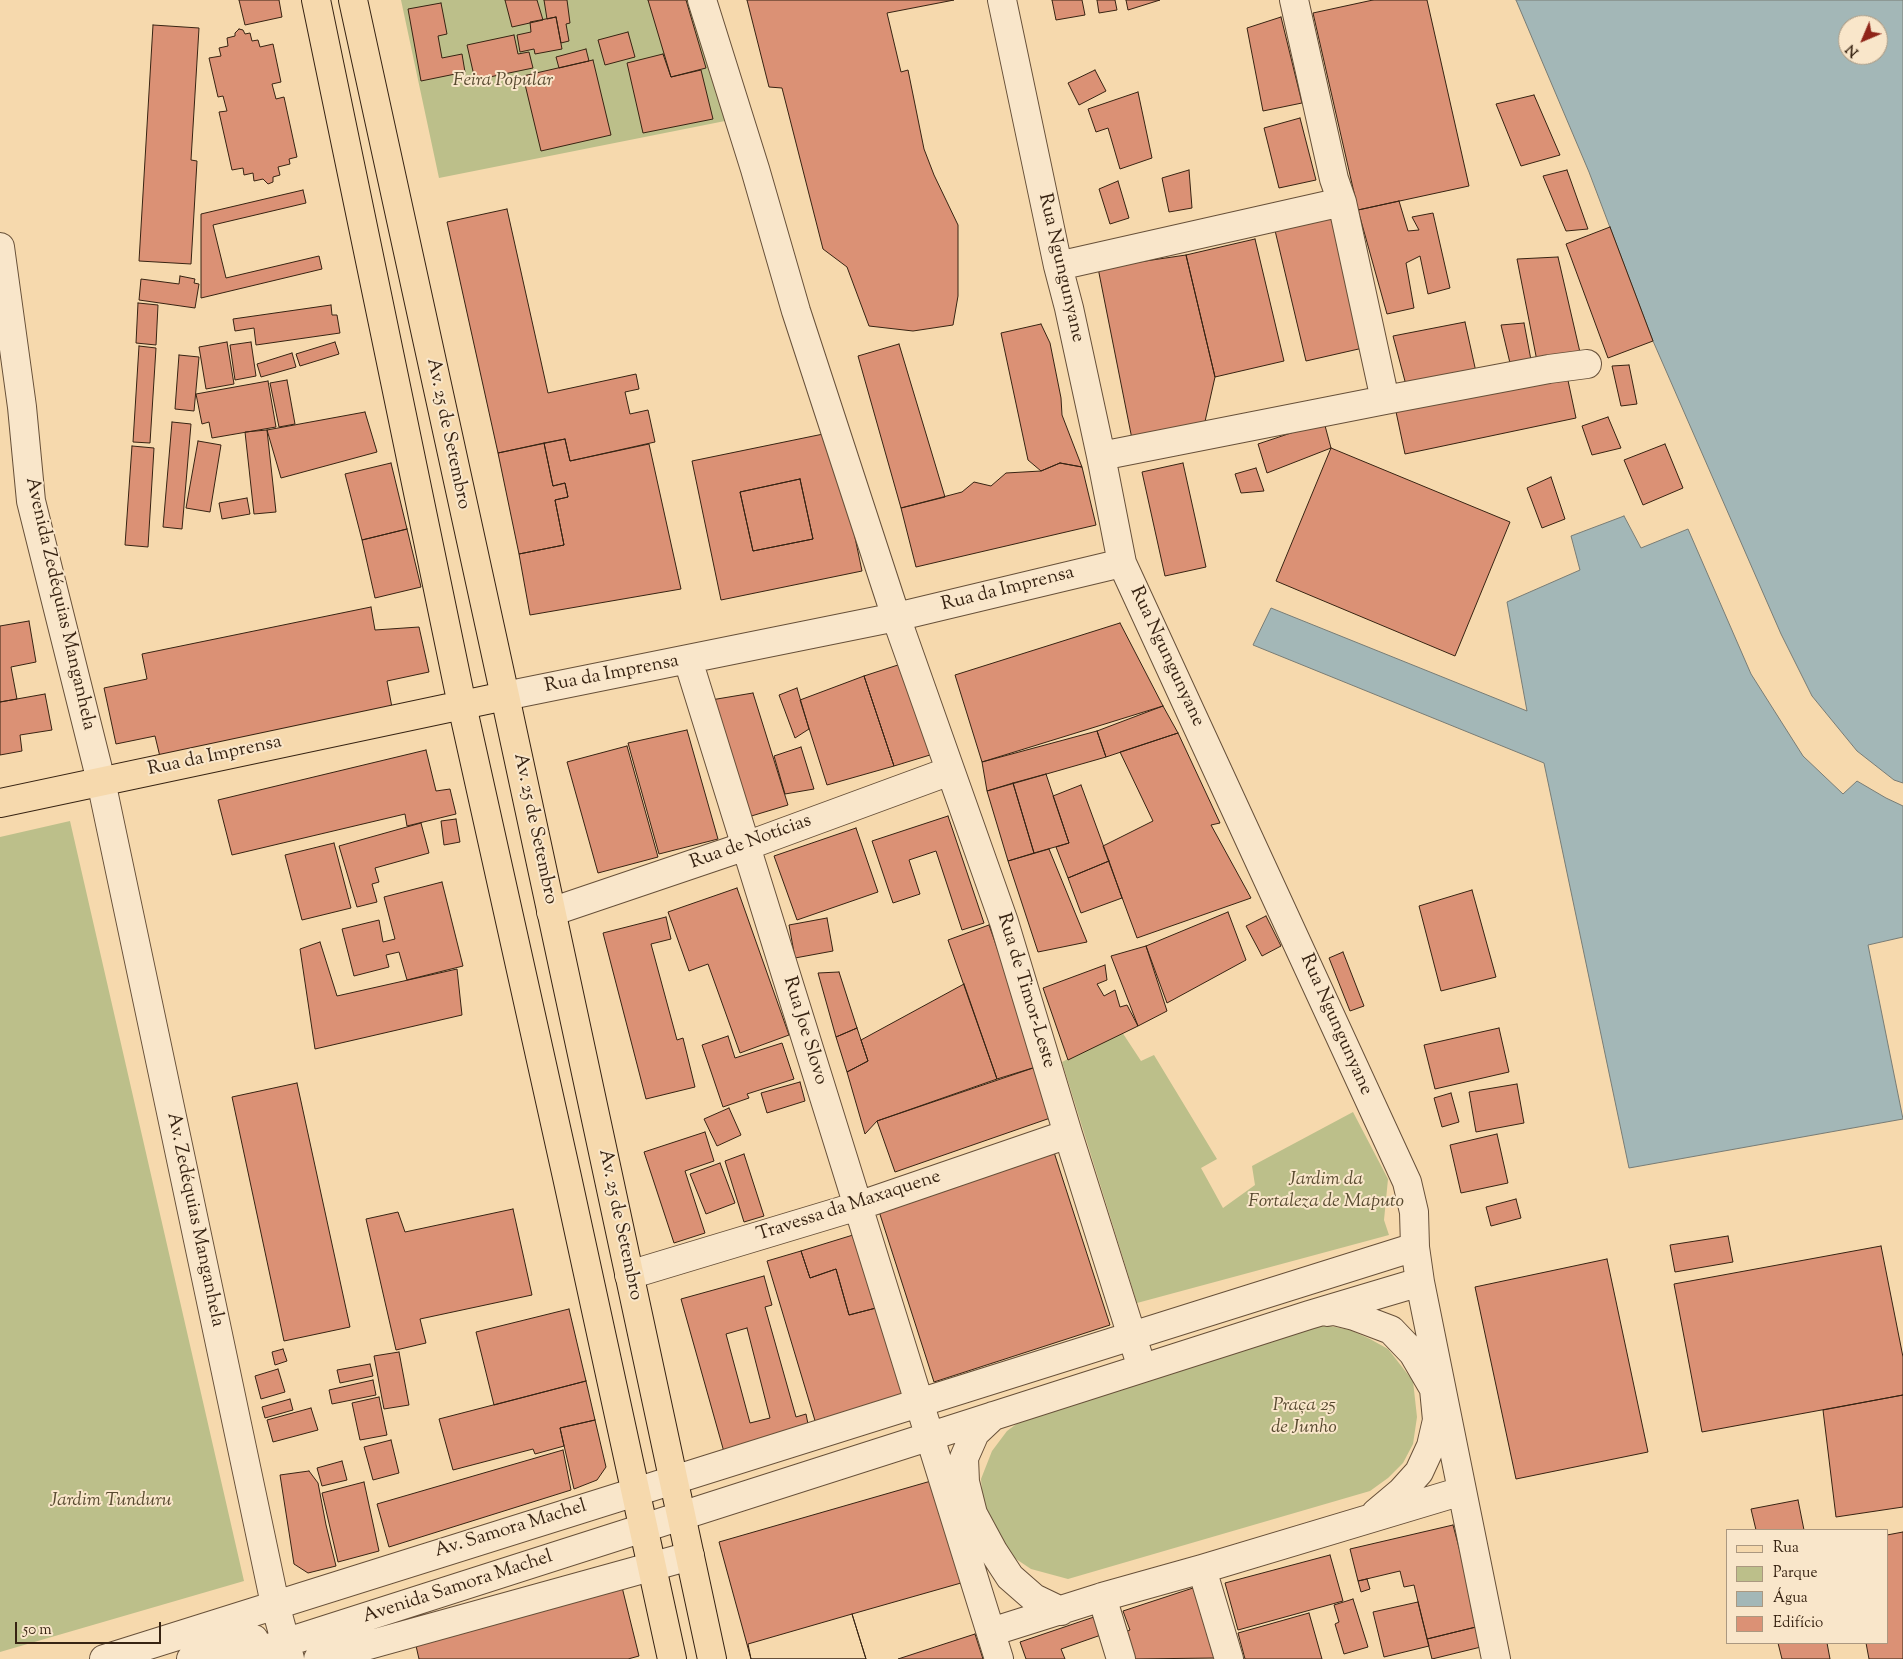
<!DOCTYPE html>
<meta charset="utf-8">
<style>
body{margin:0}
#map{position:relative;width:1903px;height:1659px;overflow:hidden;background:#f6d9ad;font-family:"Sorts Mill Goudy",serif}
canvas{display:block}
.legend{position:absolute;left:1726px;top:1529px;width:162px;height:115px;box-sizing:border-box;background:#f9e6ca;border:1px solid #ab9880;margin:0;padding:6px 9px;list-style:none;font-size:15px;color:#372312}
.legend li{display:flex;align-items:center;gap:10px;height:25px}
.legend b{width:25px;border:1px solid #ab9880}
.north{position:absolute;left:1838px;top:15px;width:50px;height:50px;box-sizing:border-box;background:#f9e6ca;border:1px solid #ab9880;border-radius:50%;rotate:225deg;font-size:14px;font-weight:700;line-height:20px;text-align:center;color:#372312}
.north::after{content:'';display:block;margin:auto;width:18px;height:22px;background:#8f2418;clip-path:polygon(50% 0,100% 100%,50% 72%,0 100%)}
.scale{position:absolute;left:15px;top:1622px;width:146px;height:22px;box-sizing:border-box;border:2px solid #372312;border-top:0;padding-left:6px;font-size:15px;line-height:18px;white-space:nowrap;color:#372312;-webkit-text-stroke:4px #f9e6ca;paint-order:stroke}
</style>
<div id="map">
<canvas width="1903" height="1659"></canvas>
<ul class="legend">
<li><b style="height:6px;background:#f6d9ad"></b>Rua</li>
<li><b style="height:14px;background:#bcbf8a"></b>Parque</li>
<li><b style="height:14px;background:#a3b7b7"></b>Água</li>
<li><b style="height:14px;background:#db9175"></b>Edifício</li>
</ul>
<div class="north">N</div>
<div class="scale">50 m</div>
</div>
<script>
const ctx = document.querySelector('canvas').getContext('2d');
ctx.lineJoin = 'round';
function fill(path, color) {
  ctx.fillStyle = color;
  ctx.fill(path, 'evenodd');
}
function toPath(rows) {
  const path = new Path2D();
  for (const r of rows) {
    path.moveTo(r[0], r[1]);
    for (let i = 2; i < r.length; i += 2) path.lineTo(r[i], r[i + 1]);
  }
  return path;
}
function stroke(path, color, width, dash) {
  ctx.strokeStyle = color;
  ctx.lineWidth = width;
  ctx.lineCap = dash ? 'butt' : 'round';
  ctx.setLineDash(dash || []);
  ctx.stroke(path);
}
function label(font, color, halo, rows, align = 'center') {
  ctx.font = font + ' "Sorts Mill Goudy",serif';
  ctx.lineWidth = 4;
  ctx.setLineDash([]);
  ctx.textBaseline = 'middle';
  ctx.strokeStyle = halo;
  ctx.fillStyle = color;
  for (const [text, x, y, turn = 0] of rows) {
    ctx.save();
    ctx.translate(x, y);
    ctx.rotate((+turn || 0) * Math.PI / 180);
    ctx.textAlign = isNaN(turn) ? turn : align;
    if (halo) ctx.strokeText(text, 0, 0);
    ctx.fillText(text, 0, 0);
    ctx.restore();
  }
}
fill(toPath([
 [401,0,688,0,725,121,439,178],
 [70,821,244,1581,0,1652,0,837],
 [1122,1032,1141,1061,1154,1055,1217,1159,1201,1168,1223,1208,1255,1185,1252,1166,1353,1112,1388,1179,1384,1220,1389,1235,1137,1303,1062,1062],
 [1320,1324,1350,1330,1370,1339,1388,1349,1413,1381,1417,1417,1413,1444,1403,1463,1388,1478,1370,1491,1068,1579,1031,1569,1004,1551,984,1516,981,1479,992,1451,1007,1431,1030,1414]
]), '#bcbf8a');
const water = toPath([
 [1516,0,1903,0,1903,783,1894,780,1857,751,1812,696,1781,634,1653,341,1589,172,1516,0],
 [1848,25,1878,25,1878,55,1848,55,1848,25],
 [1624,516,1641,548,1688,529,1751,674,1803,756,1843,794,1857,781,1886,798,1903,806,1903,937,1868,945,1903,1119,1629,1168,1544,763,1253,645,1271,608,1527,711,1507,602,1580,570,1571,536,1624,516]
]);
fill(water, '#a3b7b7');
stroke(water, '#787c75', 1);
const building = toPath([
 [239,0,279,0,282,17,245,25,239,0],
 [505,0,537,0,543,20,512,27,505,0],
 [544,0,567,0,570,23,566,24,569,41,561,43,556,17,547,19,544,0],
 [648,0,686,0,706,68,671,77,648,0],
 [747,0,954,0,887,13,901,72,908,70,924,149,934,175,958,225,958,296,953,325,913,331,869,326,847,267,823,249,782,88,769,87,747,0],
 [1052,0,1082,0,1085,15,1056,20,1052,0],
 [1097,0,1115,0,1117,10,1099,13,1097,0],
 [1126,0,1160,0,1128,10,1126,0],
 [1373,0,1427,0,1469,186,1358,210,1313,13,1373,0],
 [441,3,447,34,438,36,442,58,462,54,465,72,421,81,408,9,441,3],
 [556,17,562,49,535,54,534,49,520,52,517,35,531,32,530,22,556,17],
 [1281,17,1302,103,1263,111,1247,28,1281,17],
 [153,25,199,28,191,160,197,161,191,264,139,261,153,25],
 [239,29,243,30,245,34,250,33,252,41,258,40,260,47,273,44,281,82,272,84,276,99,284,97,297,157,289,159,290,164,278,167,280,175,273,177,273,182,268,184,263,179,254,181,253,173,244,175,243,168,232,170,219,112,227,111,223,96,218,97,209,58,221,56,219,48,228,46,227,38,235,36,235,33,239,29],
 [628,32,635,57,605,65,598,40,628,32],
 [514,35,518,54,529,52,533,68,475,80,467,45,514,35],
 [586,49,589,61,559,68,556,57,586,49],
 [663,54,671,77,701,70,713,119,643,133,627,63,663,54],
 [593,60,611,135,541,151,523,76,593,60],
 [1095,70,1106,91,1079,105,1068,83,1095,70],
 [1138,92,1152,158,1120,169,1108,128,1096,132,1088,109,1138,92],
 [1534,95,1560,155,1521,166,1496,104,1534,95],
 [1300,118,1316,180,1279,188,1264,128,1300,118],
 [1189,170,1192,208,1169,212,1162,178,1189,170],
 [1567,170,1588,229,1566,231,1543,176,1567,170],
 [1118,181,1129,218,1110,224,1099,189,1118,181],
 [303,190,306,203,213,225,226,278,319,256,322,269,201,298,201,214,303,190],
 [1399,201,1408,231,1419,230,1412,217,1433,213,1450,288,1428,294,1420,256,1406,263,1414,308,1387,314,1358,210,1399,201],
 [1332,208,1363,348,1306,361,1273,222,1332,208],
 [507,209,548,393,636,374,639,389,625,392,630,414,648,410,655,442,570,461,565,439,498,453,447,222,507,209],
 [1610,227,1653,341,1608,358,1566,244,1610,227],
 [1255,239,1284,361,1215,377,1186,255,1255,239],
 [1186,255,1215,377,1204,426,1132,439,1098,268,1186,255],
 [1558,257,1582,361,1537,361,1517,259,1558,257],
 [180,276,195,279,194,283,199,284,195,308,139,300,141,279,179,284,180,276],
 [138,303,158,305,156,345,136,343,138,303],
 [331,305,332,315,337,315,340,333,256,345,254,328,235,331,233,319,331,305],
 [1465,322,1476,372,1406,385,1393,336,1465,322],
 [1524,323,1531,360,1510,363,1501,325,1524,323],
 [1041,324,1050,343,1061,398,1062,415,1082,467,1060,463,1041,471,1028,460,1001,333,1041,324],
 [227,342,234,384,206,389,199,347,227,342],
 [251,342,256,376,235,380,230,345,251,342],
 [335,342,339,354,300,366,296,354,335,342],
 [899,344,945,497,901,508,858,356,899,344],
 [139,346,156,348,150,443,133,442,139,346],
 [292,353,296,367,261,377,257,364,292,353],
 [179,355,199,357,194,411,175,409,179,355],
 [1629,365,1637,404,1621,406,1612,366,1629,365],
 [1566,371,1576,418,1405,454,1395,407,1566,371],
 [287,380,295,424,279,427,270,383,287,380],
 [268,381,276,427,212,438,209,422,202,424,196,394,268,381],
 [365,412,377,452,281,478,267,430,365,412],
 [1608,417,1621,448,1592,455,1582,426,1608,417],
 [172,422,191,424,182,529,163,527,172,422],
 [1324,422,1331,448,1267,473,1258,444,1324,422],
 [267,430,276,512,254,514,245,432,267,430],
 [833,432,862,571,721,600,692,461,833,432],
 [800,479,813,539,753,551,740,492,800,479],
 [565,439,570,461,649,444,681,589,530,615,519,554,564,545,555,500,568,497,565,483,553,486,544,443,565,439],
 [198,441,221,445,210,512,186,508,198,441],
 [544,443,553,486,565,483,568,497,555,500,564,545,519,554,498,453,544,443],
 [1665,444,1683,488,1643,505,1624,460,1665,444],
 [132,446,154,448,148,547,125,545,132,446],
 [1331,448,1510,522,1455,656,1276,581,1331,448],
 [391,463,407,529,362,540,345,474,391,463],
 [1060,463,1082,467,1096,525,916,567,901,508,962,492,974,482,991,486,1006,473,1041,471,1060,463],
 [1183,463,1206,567,1165,576,1142,472,1183,463],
 [1256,468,1264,491,1241,493,1235,474,1256,468],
 [1551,477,1565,519,1542,528,1527,488,1551,477],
 [800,479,813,539,753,551,740,492,800,479],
 [247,498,250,514,222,519,219,503,247,498],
 [407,529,421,587,375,598,362,540,407,529],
 [371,607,375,630,419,627,429,672,387,681,394,718,162,765,155,736,116,744,104,688,147,679,142,654,371,607],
 [29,621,36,662,11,667,17,699,0,702,0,626,29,621],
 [1120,623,1163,706,982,762,955,675,1120,623],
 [901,664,930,755,894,766,864,676,901,664],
 [864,676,894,766,827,785,800,700,864,676],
 [797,688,809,729,795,738,779,695,797,688],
 [753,693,788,805,748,817,711,700,753,693],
 [45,694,52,730,20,735,22,751,0,755,0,702,45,694],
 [1163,706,1178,733,1106,757,1097,731,1163,706],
 [687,730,718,839,659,854,628,743,687,730],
 [1097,731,1106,757,987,791,982,762,1097,731],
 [1178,733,1220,823,1211,825,1251,898,1137,938,1103,846,1153,821,1120,752,1178,733],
 [627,746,658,857,598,873,567,762,627,746],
 [801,747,814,789,785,794,774,756,801,747],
 [426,750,436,791,450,789,456,814,407,826,405,814,232,855,218,800,426,750],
 [1046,774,1069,843,1034,853,1013,783,1046,774],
 [1013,783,1034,853,1008,861,987,791,1013,783],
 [1081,785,1109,861,1068,878,1056,847,1069,843,1053,796,1081,785],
 [948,816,984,923,962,930,936,851,909,860,920,894,893,903,872,841,948,816],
 [456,819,460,842,444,845,441,821,456,819],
 [421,823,429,853,375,868,379,882,372,884,377,902,357,907,339,846,421,823],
 [856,828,878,892,797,920,774,856,856,828],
 [334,843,351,908,302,920,285,855,334,843],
 [1049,849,1087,942,1038,952,1008,861,1049,849],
 [1109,861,1122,898,1081,913,1068,878,1109,861],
 [442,882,463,966,407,980,399,952,386,955,389,967,354,976,342,929,379,920,383,942,395,939,384,897,442,882],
 [737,888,789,1035,740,1053,708,964,689,971,668,912,737,888],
 [1472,890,1496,977,1441,991,1419,906,1472,890],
 [1228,912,1246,960,1167,1003,1146,946,1228,912],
 [1266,916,1281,946,1262,956,1246,926,1266,916],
 [666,917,671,939,651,944,677,1040,683,1038,695,1087,646,1099,603,933,666,917],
 [827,918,833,951,795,958,789,925,827,918],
 [989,925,1039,1066,997,1079,948,940,989,925],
 [320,942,337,996,457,969,462,1015,315,1049,300,949,320,942],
 [1146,946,1167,1011,1138,1026,1111,956,1146,946],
 [1343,952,1364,1006,1350,1011,1329,958,1343,952],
 [1105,965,1107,980,1097,984,1104,996,1115,990,1120,1007,1127,1005,1138,1026,1068,1060,1043,988,1105,965],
 [839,972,857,1028,836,1037,818,973,839,972],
 [964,984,997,1079,877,1121,865,1134,847,1072,868,1061,861,1040,964,984],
 [857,1028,868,1061,847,1072,836,1037,857,1028],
 [1499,1028,1509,1072,1435,1089,1424,1045,1499,1028],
 [728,1036,735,1058,782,1043,794,1079,747,1094,749,1098,723,1107,702,1045,728,1036],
 [1039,1066,1056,1116,895,1172,877,1121,1039,1066],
 [800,1082,805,1101,767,1113,761,1093,800,1082],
 [297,1083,350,1327,284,1341,232,1097,297,1083],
 [1517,1084,1524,1123,1476,1132,1469,1092,1517,1084],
 [1451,1093,1459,1122,1442,1127,1434,1098,1451,1093],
 [729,1108,741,1135,717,1146,704,1119,729,1108],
 [705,1132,714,1161,685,1171,705,1233,674,1243,644,1152,705,1132],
 [1497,1134,1508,1183,1461,1193,1450,1145,1497,1134],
 [1052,1146,1110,1325,934,1382,876,1202,1052,1146],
 [744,1154,764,1216,744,1222,725,1161,744,1154],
 [720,1163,735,1203,706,1214,690,1174,720,1163],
 [1516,1199,1521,1218,1491,1226,1486,1207,1516,1199],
 [513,1209,532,1295,420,1319,426,1343,396,1350,366,1219,398,1212,405,1232,513,1209],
 [853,1235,876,1308,849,1315,836,1269,810,1278,801,1251,853,1235],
 [1728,1236,1733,1262,1675,1272,1670,1245,1728,1236],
 [1881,1246,1903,1357,1903,1395,1702,1432,1674,1284,1881,1246],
 [801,1251,810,1278,836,1269,849,1315,876,1308,903,1397,816,1424,767,1261,801,1251],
 [1607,1259,1648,1452,1516,1479,1475,1287,1607,1259],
 [764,1276,772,1305,765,1307,796,1417,806,1414,809,1429,724,1452,681,1299,764,1276],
 [747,1328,770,1418,750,1423,726,1334,747,1328],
 [569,1309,586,1381,494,1405,476,1332,569,1309],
 [283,1349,287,1361,275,1365,272,1352,283,1349],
 [399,1352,409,1405,384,1409,374,1356,399,1352],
 [370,1364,373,1376,340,1383,337,1370,370,1364],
 [278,1369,285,1392,261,1399,255,1376,278,1369],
 [373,1380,376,1395,332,1404,329,1390,373,1380],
 [586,1381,595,1420,560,1428,564,1446,535,1454,533,1449,453,1470,439,1419,586,1381],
 [1903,1395,1903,1507,1836,1517,1823,1410,1903,1395],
 [379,1397,387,1435,360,1440,352,1403,379,1397],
 [290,1399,293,1410,265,1418,262,1407,290,1399],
 [311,1408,318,1430,273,1442,267,1420,311,1408],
 [595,1420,606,1467,597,1480,574,1489,560,1428,595,1420],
 [391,1440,399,1473,373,1480,364,1447,391,1440],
 [563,1450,571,1490,389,1547,377,1504,563,1450],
 [342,1461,347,1480,322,1486,317,1468,342,1461],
 [309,1471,318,1483,326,1525,336,1566,308,1573,294,1564,280,1475,309,1471],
 [931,1481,961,1583,852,1614,866,1659,751,1659,719,1542,931,1481],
 [364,1482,379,1551,338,1562,322,1493,364,1482],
 [1798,1500,1804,1530,1756,1530,1751,1509,1798,1500],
 [1453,1525,1480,1626,1427,1639,1414,1585,1404,1587,1400,1571,1358,1581,1350,1549,1453,1525],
 [1903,1532,1903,1659,1869,1659,1866,1643,1887,1643,1887,1535,1903,1532],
 [1330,1555,1343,1601,1238,1630,1225,1583,1330,1555],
 [1367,1579,1370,1589,1361,1592,1358,1581,1367,1579],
 [622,1587,639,1656,628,1659,419,1659,414,1637,622,1587],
 [1193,1588,1216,1658,1132,1659,1123,1633,1130,1630,1123,1611,1193,1588],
 [1353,1599,1368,1647,1344,1654,1335,1624,1339,1622,1334,1605,1353,1599],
 [1418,1602,1429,1646,1384,1657,1373,1612,1418,1602],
 [1309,1613,1322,1659,1245,1659,1238,1633,1309,1613],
 [852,1614,866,1659,751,1659,748,1644,852,1614],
 [1094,1617,1101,1635,1061,1649,1065,1659,1026,1659,1020,1642,1094,1617],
 [1480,1626,1485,1646,1432,1659,1427,1639,1480,1626],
 [975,1634,983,1659,898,1659,975,1634],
 [1778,1643,1827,1643,1830,1659,1782,1659,1778,1643]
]);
fill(building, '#db9175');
stroke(building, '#372312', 1);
const minor = toPath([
 [702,0,755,169,796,311,896,617,1004,922,1068,1134,1142,1368],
 [1002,0,1058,266,1069,308,1101,456,1122,563,1407,1182,1414,1212,1415,1247,1420,1282,1496,1659],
 [1294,0,1334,179,1342,202,1385,400],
 [0,247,22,407,31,501,101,781,275,1604,290,1659],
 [1058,266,1342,202],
 [1101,456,1385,400,1549,369,1587,364],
 [688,660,999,1659],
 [505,696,896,617,1122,563],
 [551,912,746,846,950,771],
 [629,1275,858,1206,1068,1134],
 [1327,1312,1334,1311,1354,1316,1391,1330,1413,1353,1434,1389,1437,1420,1431,1446,1419,1472,1401,1492,1376,1513],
 [993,1416,975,1433,964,1458,965,1482,973,1514,993,1551,1010,1577,1034,1598,1061,1611],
 [1202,1569,1229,1659],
 [1102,1597,1121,1659],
 [991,1632,1102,1597,1202,1569,1462,1491],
 [104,1659,1415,1247],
 [191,1659,254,1639],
 [234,1659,1309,1315,1420,1282],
 [318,1659,690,1556]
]);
const major = toPath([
 [316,0,462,705,567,1177,672,1659],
 [353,0,505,696,712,1659],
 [0,803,505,696]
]);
stroke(minor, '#675039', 30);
stroke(major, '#372312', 30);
stroke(minor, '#f9e6ca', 28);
stroke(major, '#f6d9ad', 28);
label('italic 19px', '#584a30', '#f9e6ca', [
 ["Feira Popular",503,82],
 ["Jardim da",1326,1181],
 ["Fortaleza de Maputo",1326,1203],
 ["Praça 25",1304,1407],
 ["de Junho",1304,1429],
 ["Jardim Tunduru",111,1502]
]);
label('19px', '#372312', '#f9e6ca', [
 ["Rua Ngungunyane",1060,268,77],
 ["Av. 25 de Setembro",447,434,78],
 ["Rua da Imprensa",1008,590,-14],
 ["Avenida Zedéquias Manganhela",59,604,77],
 ["Rua Ngungunyane",1166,657,65],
 ["Rua da Imprensa",612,675,-11],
 ["Rua da Imprensa",215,757,-12],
 ["Av. 25 de Setembro",534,829,78],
 ["Rua de Notícias",751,843,-20],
 ["Rua de Timor-Leste",1025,991,73],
 ["Rua Ngungunyane",1335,1025,66],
 ["Rua Joe Slovo",804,1031,73],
 ["Travessa da Maxaquene",849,1207,-18],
 ["Av. Zedéquias Manganhela",194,1220,78],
 ["Av. 25 de Setembro",619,1225,78],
 ["Av. Samora Machel",511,1530,-17],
 ["Avenida Samora Machel",458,1588,-18]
]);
</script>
